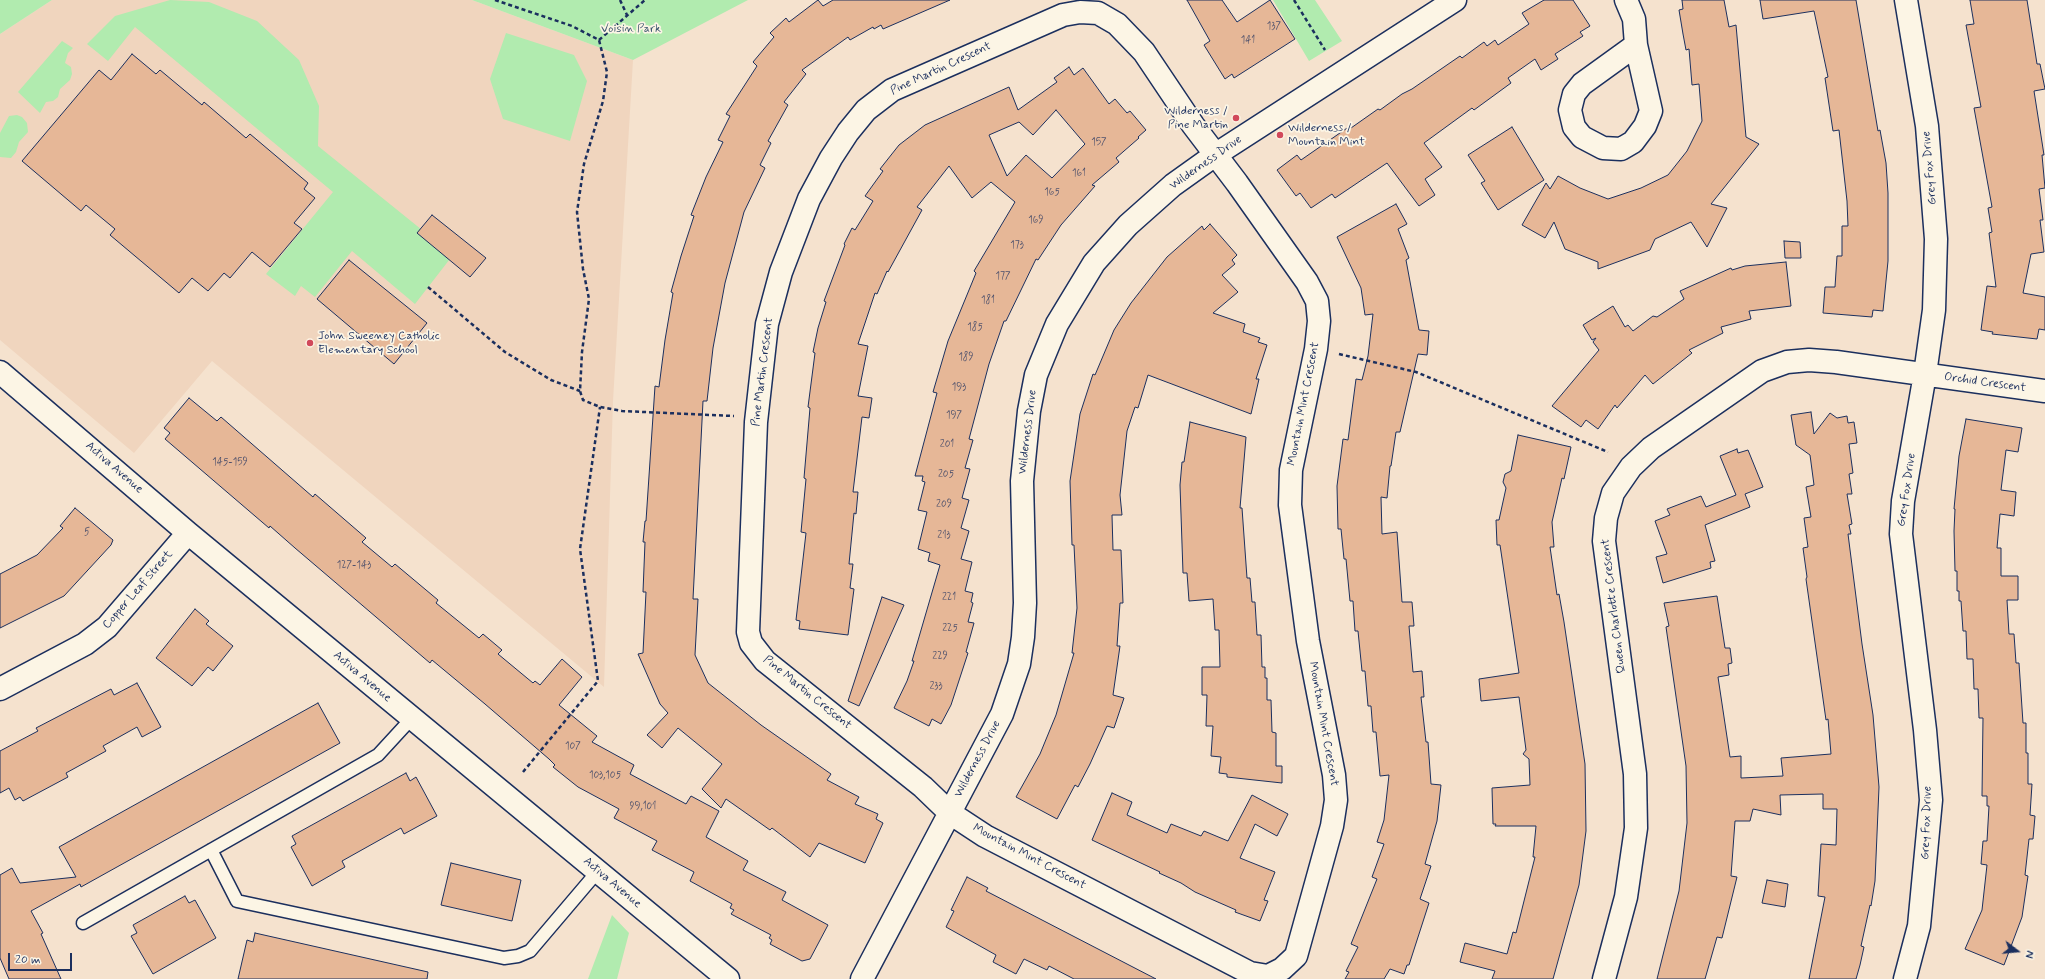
<!DOCTYPE html>
<style>
body{margin:0}
#map{position:relative;width:2045px;height:979px;overflow:hidden;background:#f5e2ce;font-family:Mynerve,sans-serif}
canvas{display:block}
.north{position:absolute;left:1997px;top:931px;width:40px;height:40px;-webkit-text-stroke:3px #fcf5e5;paint-order:stroke;rotate:106deg;font-size:11px;font-weight:700;line-height:16px;text-align:center;color:#1b2f5e}
.north::after{content:'';display:block;margin:auto;width:14px;height:18px;background:#1b2f5e;clip-path:polygon(50% 0,100% 100%,50% 72%,0 100%)}
.scale{position:absolute;left:8px;top:953px;width:64px;height:18px;box-sizing:border-box;border:2px solid #1b2f5e;border-top:0;padding-left:5px;font-size:12px;line-height:14px;white-space:nowrap;color:#1b2f5e;-webkit-text-stroke:3px #fcf5e5;paint-order:stroke}
</style>
<div id="map">
<canvas width="2045" height="979"></canvas>
<div class="north">N</div>
<div class="scale">20 m</div>
</div>
<script>
const ctx = document.querySelector('canvas').getContext('2d');
ctx.lineJoin = 'round';
function fill(path, color) {
  ctx.fillStyle = color;
  ctx.fill(path, 'evenodd');
}
function toPath(rows) {
  const path = new Path2D();
  for (const r of rows) {
    path.moveTo(r[0], r[1]);
    for (let i = 2; i < r.length; i += 2) path.lineTo(r[i], r[i + 1]);
  }
  return path;
}
function stroke(path, color, width, dash) {
  ctx.strokeStyle = color;
  ctx.lineWidth = width;
  ctx.lineCap = dash ? 'butt' : 'round';
  ctx.setLineDash(dash || []);
  ctx.stroke(path);
}
function label(font, color, halo, rows, align = 'center') {
  ctx.font = font + ' Mynerve,sans-serif';
  ctx.lineWidth = 3.5;
  ctx.setLineDash([]);
  ctx.textBaseline = 'middle';
  ctx.strokeStyle = halo;
  ctx.fillStyle = color;
  for (const [text, x, y, turn = 0] of rows) {
    ctx.save();
    ctx.translate(x, y);
    ctx.rotate((+turn || 0) * Math.PI / 180);
    ctx.textAlign = isNaN(turn) ? turn : align;
    if (halo) ctx.strokeText(text, 0, 0);
    ctx.fillText(text, 0, 0);
    ctx.restore();
  }
}
fill(toPath([
 [52,0,472,0,633,60,613,401,604,687,212,361,134,453,0,340,0,34]
]), '#f0d5be');
fill(toPath([
 [0,0,52,0,0,34],
 [170,0,209,2,257,21,299,60,319,106,318,146,453,255,415,304,352,251,315,297,301,286,295,296,266,274,333,192,135,27,108,61,87,44,115,16],
 [472,0,748,0,633,60],
 [1273,0,1315,0,1342,41,1309,61],
 [506,33,574,55,587,81,570,141,503,119,490,79],
 [62,41,73,48,68,53,65,63,71,67,72,74,70,80,60,89,58,97,53,101,46,102,40,113,18,92],
 [17,115,22,117,27,123,28,132,19,142,16,152,11,158,0,157,0,133,9,116],
 [612,915,629,933,617,979,588,979]
]), '#b1ebaf');
const building = toPath([
 [818,0,823,6,833,0,950,0,883,29,881,25,874,29,873,27,850,40,848,37,802,70,806,74,784,102,788,105,768,141,771,143,760,165,765,168,744,212,725,283,713,348,707,401,703,401,693,599,698,599,695,655,708,683,761,725,831,774,827,780,859,797,855,804,878,814,876,819,883,823,865,863,819,843,810,857,772,828,770,830,726,799,721,808,702,789,722,764,678,728,662,748,647,735,668,713,660,704,638,654,643,653,646,592,643,592,645,542,643,542,645,521,646,521,655,386,659,387,665,340,673,293,671,292,681,256,694,216,691,215,706,177,723,142,718,140,730,116,726,114,757,66,753,62,774,37,770,33,786,18,789,22,818,0],
 [1187,0,1222,0,1237,22,1270,0,1295,39,1234,78,1232,74,1225,79,1204,45,1210,41,1187,0],
 [1544,0,1573,0,1590,26,1580,32,1583,36,1555,54,1558,59,1541,70,1535,59,1508,78,1511,83,1474,110,1472,108,1424,143,1442,167,1425,179,1435,195,1419,206,1387,163,1335,198,1332,194,1311,208,1300,193,1296,196,1277,170,1297,155,1301,160,1350,126,1351,128,1378,109,1380,110,1402,94,1412,89,1460,56,1462,58,1484,42,1487,46,1495,40,1498,45,1529,24,1522,13,1544,0],
 [1682,0,1724,0,1729,27,1736,25,1746,137,1759,144,1711,204,1727,208,1707,247,1691,222,1655,239,1650,250,1598,269,1598,262,1565,249,1554,222,1545,238,1522,225,1546,183,1550,189,1558,176,1580,188,1608,199,1641,188,1668,175,1687,151,1702,121,1699,84,1692,85,1689,49,1686,50,1683,34,1679,10,1683,9,1682,0],
 [1760,0,1856,0,1878,131,1880,130,1886,163,1888,193,1888,261,1883,311,1873,310,1872,317,1823,313,1825,287,1835,287,1837,256,1842,256,1842,226,1848,226,1847,201,1839,130,1833,131,1825,78,1828,77,1814,11,1763,19,1760,0],
 [1970,0,2027,0,2037,64,2040,64,2045,89,2034,91,2044,155,2042,155,2045,188,2039,189,2043,220,2040,220,2044,252,2031,254,2023,293,2045,297,2045,330,2039,329,2037,339,1992,334,1993,332,1981,330,1987,286,1996,287,1989,233,1992,232,1988,208,1992,207,1974,108,1981,107,1966,25,1974,24,1970,0],
 [132,54,156,74,160,70,202,105,204,102,246,138,250,134,308,183,304,189,315,198,294,223,302,229,270,267,252,252,230,278,224,273,208,291,192,278,179,293,110,235,115,229,86,205,81,211,22,161,99,70,111,80,132,54],
 [1069,67,1074,75,1083,68,1109,104,1115,99,1127,113,1130,111,1146,130,1138,137,1139,138,1116,158,1119,162,1092,185,1095,186,1061,225,1038,260,1036,259,1006,321,1004,321,989,364,969,439,973,440,965,468,970,469,962,498,969,500,961,528,969,531,961,559,972,562,965,591,973,593,971,602,973,603,968,622,974,623,966,652,968,653,951,705,941,724,932,719,929,726,894,708,907,681,914,661,912,661,940,565,928,561,930,553,918,549,927,512,918,510,925,482,922,481,923,476,915,476,937,393,933,392,948,341,976,273,974,271,1015,202,991,182,972,198,949,166,917,207,922,210,888,272,887,271,877,294,875,293,858,344,868,346,858,396,872,398,869,418,862,417,853,492,858,492,856,514,854,513,849,564,853,564,850,588,854,589,848,635,799,629,800,621,796,620,806,533,801,532,806,479,804,478,810,408,808,407,815,353,813,352,818,328,826,302,824,301,845,245,844,244,852,228,855,230,873,201,865,196,883,171,880,169,899,145,925,125,1009,87,1018,110,1057,82,1054,78,1069,67],
 [1056,110,1085,144,1052,178,1026,155,1007,176,989,135,1019,122,1033,135,1056,110],
 [1512,127,1544,180,1498,210,1481,183,1485,181,1468,155,1512,127],
 [1396,204,1407,224,1398,229,1409,258,1406,260,1419,330,1429,331,1427,355,1418,354,1400,432,1396,432,1391,466,1390,466,1387,498,1381,497,1382,534,1397,532,1402,602,1412,602,1414,626,1409,626,1413,672,1422,671,1424,697,1421,697,1426,742,1428,742,1431,784,1441,785,1437,821,1425,864,1431,866,1420,899,1429,903,1409,965,1407,965,1404,974,1390,969,1384,979,1345,979,1349,972,1346,971,1358,947,1351,944,1377,879,1372,877,1384,844,1377,842,1384,820,1389,775,1380,776,1376,732,1373,732,1371,706,1368,706,1365,671,1362,671,1358,631,1355,631,1353,601,1350,601,1346,559,1344,559,1341,529,1338,529,1337,486,1343,439,1348,440,1356,379,1362,380,1368,356,1373,314,1365,315,1361,288,1337,237,1396,204],
 [432,215,486,258,470,277,417,233,432,215],
 [1210,224,1237,255,1232,260,1235,264,1222,275,1238,292,1213,313,1245,324,1243,332,1260,338,1258,342,1267,345,1256,379,1259,379,1251,414,1148,375,1138,408,1135,407,1127,431,1120,495,1122,515,1112,515,1113,550,1121,550,1123,603,1120,603,1117,646,1120,646,1113,695,1124,698,1114,728,1107,726,1090,764,1078,787,1075,785,1057,819,1016,797,1040,754,1056,715,1074,653,1072,653,1077,608,1074,545,1072,545,1070,481,1080,414,1093,374,1095,375,1114,330,1131,303,1167,257,1202,226,1204,230,1210,224],
 [1784,241,1800,242,1801,258,1785,258,1784,241],
 [349,260,427,323,394,364,317,299,349,260],
 [1786,262,1791,306,1749,311,1751,319,1721,327,1723,333,1689,350,1692,353,1653,384,1645,375,1617,408,1615,405,1598,429,1586,420,1581,427,1552,406,1599,350,1593,342,1596,338,1592,340,1583,325,1613,306,1625,327,1628,325,1633,331,1653,316,1657,317,1684,299,1680,291,1731,268,1732,270,1745,266,1786,262],
 [189,398,217,421,221,417,313,497,315,494,366,538,362,542,392,567,395,564,438,600,436,603,479,638,483,634,502,650,498,654,533,683,535,681,540,685,562,659,582,677,559,705,597,736,592,742,634,765,630,774,686,804,691,796,719,811,706,837,748,861,743,870,786,892,782,900,828,925,810,959,802,961,770,944,772,940,769,938,771,935,731,914,734,910,730,908,732,904,690,881,694,872,652,850,657,841,614,818,619,809,578,787,553,767,555,765,549,759,485,704,432,660,430,663,295,548,270,526,269,528,165,439,170,433,164,428,189,398],
 [1811,412,1814,434,1830,413,1837,418,1847,416,1848,423,1854,422,1857,443,1849,444,1853,473,1849,474,1852,494,1847,494,1852,524,1849,525,1851,534,1848,534,1862,644,1873,715,1879,787,1875,881,1871,906,1870,905,1861,946,1864,947,1860,965,1856,979,1809,979,1825,897,1818,896,1821,844,1836,845,1837,809,1823,809,1823,794,1780,795,1781,815,1753,809,1750,821,1735,821,1731,876,1737,877,1722,938,1717,937,1705,979,1657,979,1679,891,1687,823,1686,766,1666,627,1669,626,1664,603,1717,596,1725,648,1730,648,1732,663,1728,664,1729,675,1718,677,1730,757,1741,756,1741,778,1783,776,1781,758,1831,754,1828,719,1826,720,1806,579,1807,577,1803,548,1808,547,1804,518,1811,517,1806,487,1814,485,1810,455,1796,445,1791,415,1811,412],
 [1966,419,2022,428,2018,452,2006,450,2001,490,2016,492,2014,516,2000,514,1997,548,2001,548,2001,576,2018,576,2018,600,2007,600,2009,634,2014,634,2016,663,2019,663,2023,723,2026,723,2026,753,2028,753,2028,784,2032,784,2030,815,2035,816,2033,839,2029,839,2025,875,2028,876,2022,917,2004,965,1965,949,1982,910,1987,865,1981,864,1983,841,1987,841,1989,806,1987,806,1987,796,1982,796,1983,718,1979,718,1978,689,1974,689,1973,659,1967,659,1966,631,1963,631,1961,601,1959,601,1959,591,1957,591,1957,571,1955,571,1954,531,1955,509,1954,509,1959,456,1966,419],
 [1190,422,1246,437,1240,508,1242,508,1247,578,1250,578,1252,602,1255,602,1257,635,1261,635,1262,667,1265,667,1265,678,1267,678,1267,700,1271,700,1272,732,1276,733,1276,766,1282,766,1282,783,1227,777,1227,774,1219,773,1221,757,1211,756,1213,726,1206,726,1207,695,1202,695,1202,667,1220,667,1219,630,1215,630,1213,599,1189,601,1187,573,1183,573,1180,485,1182,462,1184,462,1190,422],
 [1518,435,1571,447,1564,479,1562,478,1552,522,1554,547,1550,547,1557,595,1559,594,1564,622,1585,764,1586,831,1579,885,1553,979,1492,979,1495,971,1460,962,1465,943,1507,954,1513,932,1516,933,1535,857,1533,857,1536,826,1495,826,1496,824,1493,824,1492,788,1530,785,1529,759,1523,754,1526,750,1519,697,1481,701,1479,679,1519,673,1500,545,1497,545,1496,520,1499,520,1506,488,1503,482,1505,474,1511,471,1518,435],
 [1737,449,1738,453,1748,450,1763,487,1745,494,1750,507,1705,525,1715,561,1710,562,1711,568,1663,583,1656,557,1667,554,1655,521,1670,515,1667,509,1701,496,1706,507,1736,495,1720,456,1737,449],
 [75,508,113,540,111,545,64,596,0,628,0,574,37,555,63,528,60,526,75,508],
 [882,597,904,605,859,706,848,701,882,597],
 [195,609,209,621,206,624,233,646,213,671,208,667,192,686,156,658,195,609],
 [137,683,161,727,142,737,137,727,103,746,106,751,66,773,68,777,23,801,20,797,15,800,9,788,0,793,0,751,38,731,36,728,111,689,114,695,137,683],
 [318,703,340,743,81,887,80,884,31,911,43,933,41,934,61,979,9,979,0,958,0,875,12,868,20,883,76,877,59,847,318,703],
 [406,773,410,781,416,777,437,816,404,834,401,828,342,861,345,867,312,886,291,847,296,844,292,836,406,773],
 [1112,793,1132,802,1127,815,1167,833,1171,824,1201,836,1204,831,1228,841,1252,795,1288,814,1277,836,1255,824,1240,858,1275,872,1264,900,1268,901,1260,921,1235,912,1236,910,1195,892,1181,883,1159,873,1160,872,1092,840,1112,793],
 [451,863,521,880,512,921,441,905,451,863],
 [967,877,988,888,986,891,1156,979,1074,979,1049,966,1047,970,1024,959,1016,974,993,962,996,955,946,927,954,911,951,910,967,877],
 [1767,880,1788,884,1785,907,1762,903,1767,880],
 [185,896,189,903,195,900,216,938,153,974,131,936,137,933,133,925,185,896],
 [255,933,428,972,427,979,238,979,247,940,253,942,255,933]
]);
fill(building, '#e6b797');
stroke(building, '#1b2f5e', 1);
const lane = toPath([
 [211,850,237,901,504,958,518,956,530,951,598,871],
 [83,923,378,755,412,718]
]);
const street = toPath([
 [1626,0,1634,19,1636,45,1651,111,1645,126,1633,142,1621,149,1603,148,1582,137,1574,127,1570,110,1574,94,1582,84,1636,45],
 [1080,12,1098,13,1117,24,1144,52,1193,125,1237,183,1307,282,1317,301,1319,321,1316,349,1291,470,1290,505,1308,641,1334,775,1336,800,1332,826,1296,956,1282,969,1268,976,1250,973,985,836,950,813,923,787,765,661,751,643,748,632,756,422,767,324,781,272,809,199,831,158,848,132,866,110,892,90,1063,15,1080,12],
 [0,372,188,533,728,979],
 [0,689,85,644,107,627,188,533],
 [862,979,1002,714,1019,664,1023,637,1025,603,1022,481,1029,411,1036,375,1057,324,1094,263,1128,225,1173,185,1215,155,1455,0],
 [1604,979,1626,897,1636,828,1635,774,1604,541,1606,518,1613,493,1631,467,1651,448,1762,371,1787,362,1809,360,1836,362,2045,391],
 [1905,979,1919,926,1931,800,1925,730,1901,534,1903,501,1925,374,1934,310,1936,239,1927,126,1906,0]
]);
stroke(lane, '#1b2f5e', 15);
stroke(street, '#1b2f5e', 25);
stroke(toPath([
 [495,0,572,26,599,40,607,72,603,101,584,164,577,212,583,269,589,299,582,352,580,391,583,400,600,407,622,411,734,416],
 [620,0,627,15],
 [1294,0,1325,50],
 [599,40,645,0],
 [428,287,505,352,551,380,580,391],
 [1339,354,1416,372,1608,452],
 [523,772,598,681,580,549,600,407]
]), '#1b2f5e', 2.5, [4, 3]);
stroke(lane, '#fcf5e5', 12);
stroke(street, '#fcf5e5', 22);
for (const [x, y, r, color] of [
 [1236,118,4,"#d1495b"],
 [1280,135,4,"#d1495b"],
 [310,343,4,"#d1495b"]
]) {
  const dot = new Path2D();
  dot.arc(x, y, r, 0, 2 * Math.PI);
  ctx.fillStyle = color;
  ctx.fill(dot);
  stroke(dot, '#fcf5e5', 1.5);
}
label('10px', '#4e516c', null, [
 ["137",1274,27],
 ["141",1248,41],
 ["157",1099,143],
 ["161",1079,174],
 ["165",1052,193],
 ["169",1036,221],
 ["173",1017,246],
 ["177",1003,277],
 ["181",988,301],
 ["185",975,328],
 ["189",966,358],
 ["193",959,388],
 ["197",954,416],
 ["201",947,445],
 ["145-159",230,463],
 ["205",946,475],
 ["209",944,505],
 ["5",87,533],
 ["213",944,536],
 ["127-143",354,566],
 ["221",949,598],
 ["225",950,629],
 ["229",940,657],
 ["233",936,687],
 ["107",573,747],
 ["103,105",605,776],
 ["99,101",643,807]
]);
label('12px', '#39556e', '#fcf5e5', [
 ["Voisin Park",631,29]
]);
label('12px', '#1b2f5e', '#fcf5e5', [
 ["Pine Martin Crescent",941,69,-25],
 ["Wilderness Drive",1206,163,-35],
 ["Grey Fox Drive",1930,168,-95],
 ["Pine Martin Crescent",763,372,-83],
 ["Orchid Crescent",1985,383,8],
 ["Mountain Mint Crescent",1304,404,-79],
 ["Wilderness Drive",1028,432,-83],
 ["Activa Avenue",114,468,41],
 ["Grey Fox Drive",1907,490,-82],
 ["Copper Leaf Street",138,590,-49],
 ["Queen Charlotte Crescent",1614,606,-97],
 ["Activa Avenue",362,677,40],
 ["Pine Martin Crescent",807,693,39],
 ["Mountain Mint Crescent",1323,724,80],
 ["Wilderness Drive",978,759,-62],
 ["Grey Fox Drive",1927,823,-88],
 ["Mountain Mint Crescent",1029,857,28],
 ["Activa Avenue",612,883,40]
]);
label('12px', '#1b2f5e', '#fcf5e5', [
 ["Wilderness /",1228,111,"right"],
 ["Pine Martin",1228,125,"right"],
 ["Wilderness /",1288,128],
 ["Mountain Mint",1288,142],
 ["John Sweeney Catholic",318,336],
 ["Elementary School",318,350]
], 'left');
</script>
